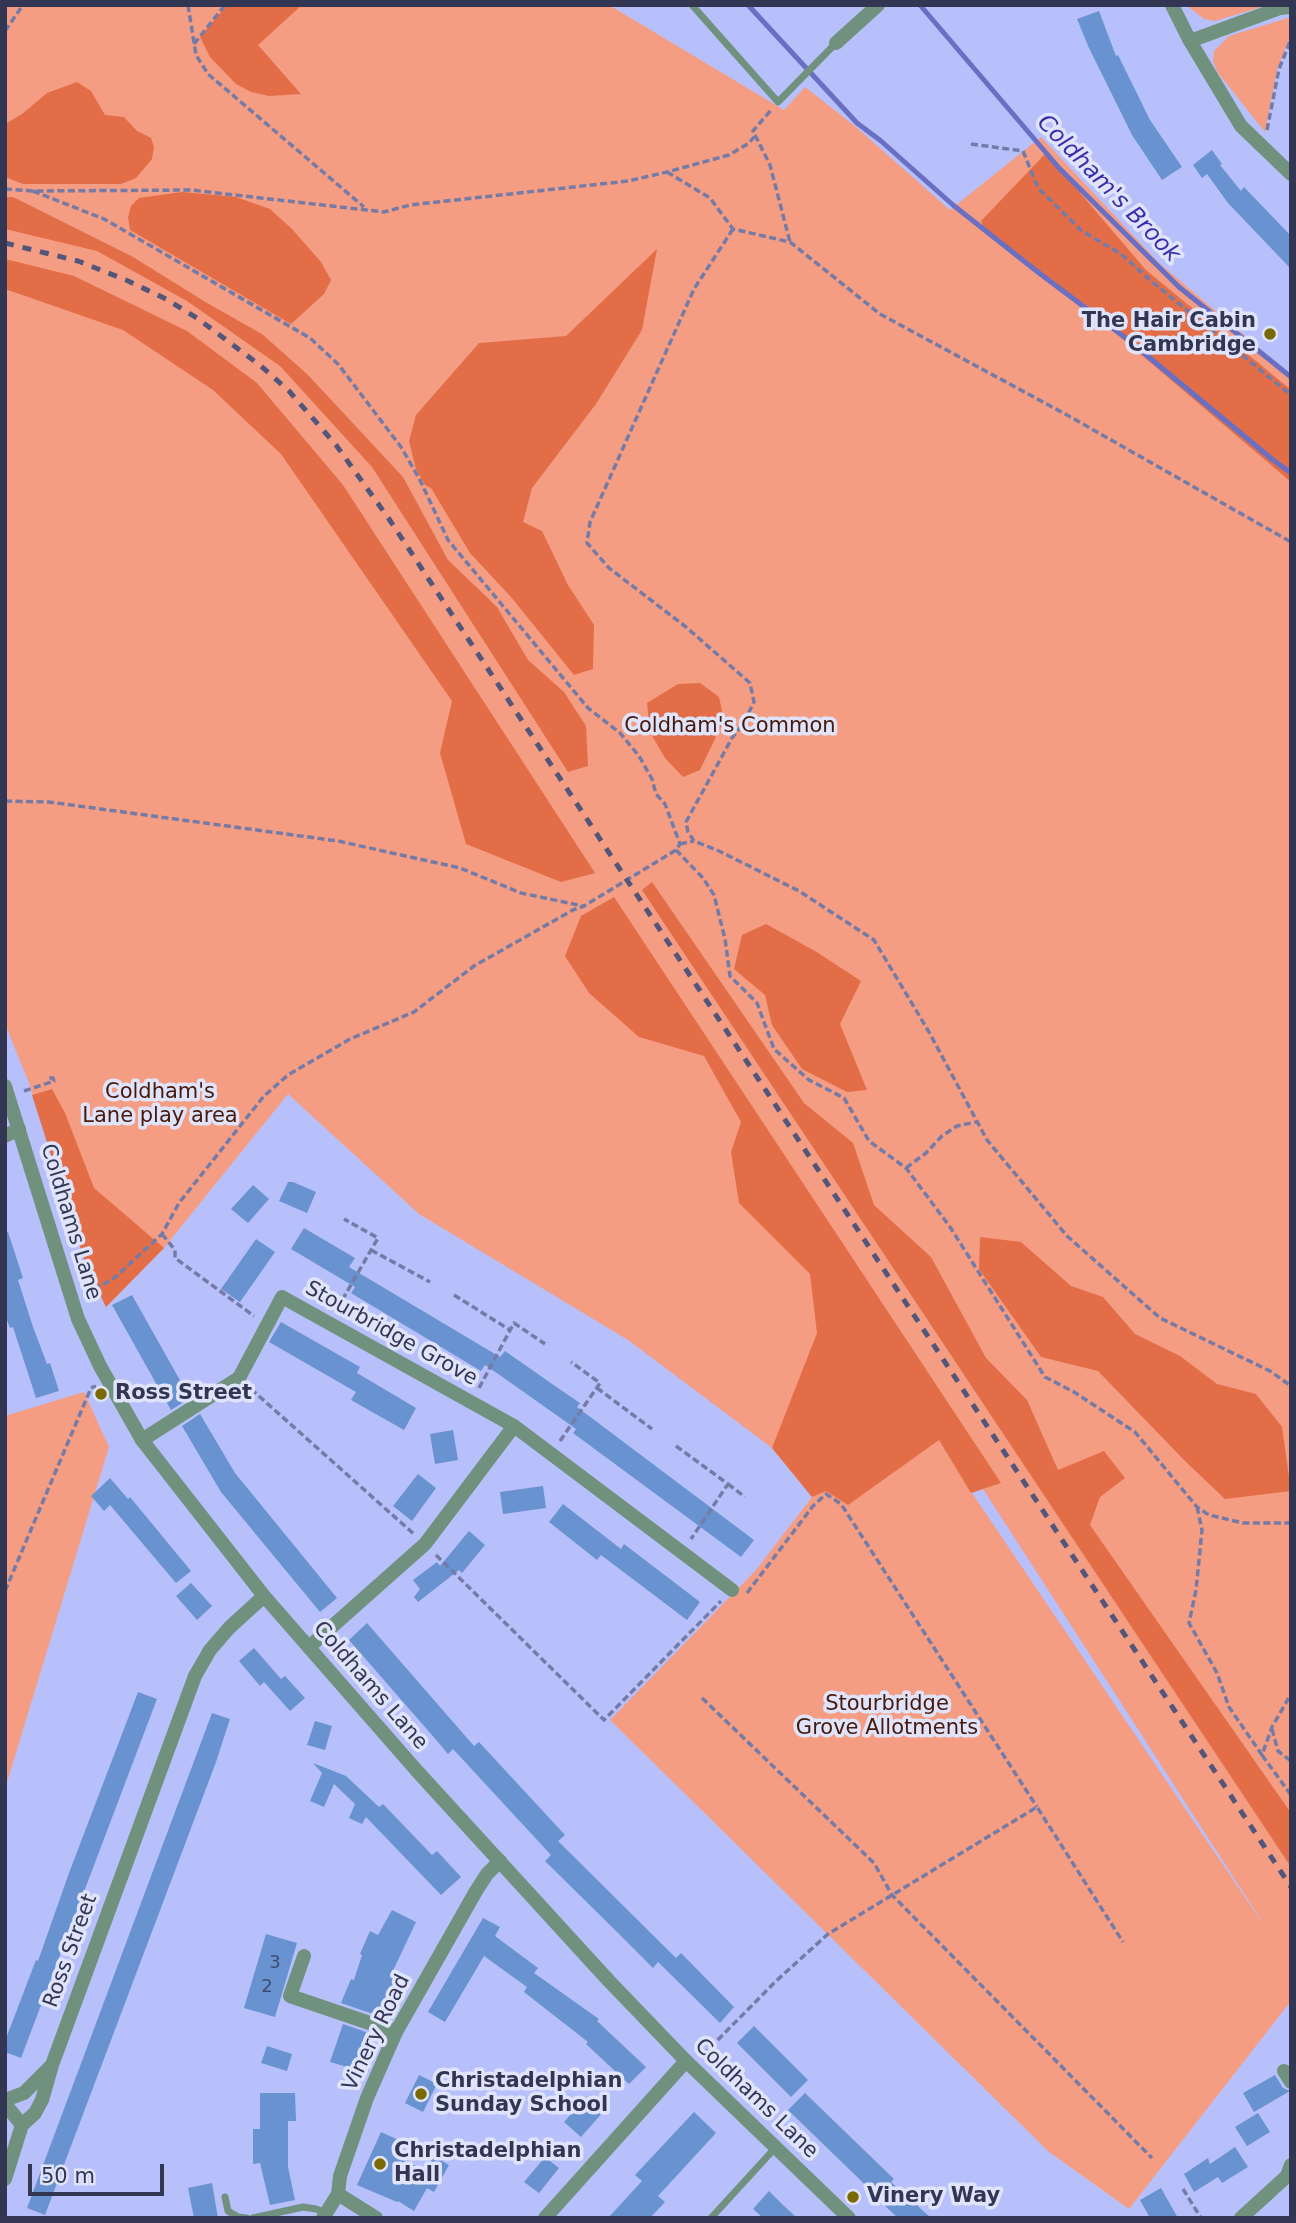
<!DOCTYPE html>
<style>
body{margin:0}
#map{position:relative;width:1296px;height:2223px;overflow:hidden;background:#b8c0fb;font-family:"DejaVu Sans",sans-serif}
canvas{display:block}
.frame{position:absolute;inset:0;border:7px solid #323653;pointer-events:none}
.scale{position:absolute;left:28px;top:2164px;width:136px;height:32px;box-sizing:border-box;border:4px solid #323653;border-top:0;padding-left:9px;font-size:21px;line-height:24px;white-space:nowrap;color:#323653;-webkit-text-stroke:5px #e0e4fb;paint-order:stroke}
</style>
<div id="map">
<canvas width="1296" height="2223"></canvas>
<div class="frame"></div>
<div class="scale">50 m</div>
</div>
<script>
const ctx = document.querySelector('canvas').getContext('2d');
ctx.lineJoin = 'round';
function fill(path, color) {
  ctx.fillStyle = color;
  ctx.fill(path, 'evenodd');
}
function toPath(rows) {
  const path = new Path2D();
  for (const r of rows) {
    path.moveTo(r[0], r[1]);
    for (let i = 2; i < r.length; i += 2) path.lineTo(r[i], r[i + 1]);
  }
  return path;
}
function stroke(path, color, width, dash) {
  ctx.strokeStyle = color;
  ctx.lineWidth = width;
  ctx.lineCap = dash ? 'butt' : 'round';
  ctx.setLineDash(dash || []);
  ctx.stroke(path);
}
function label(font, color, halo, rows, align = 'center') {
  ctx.font = font + ' "DejaVu Sans",sans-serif';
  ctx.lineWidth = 7;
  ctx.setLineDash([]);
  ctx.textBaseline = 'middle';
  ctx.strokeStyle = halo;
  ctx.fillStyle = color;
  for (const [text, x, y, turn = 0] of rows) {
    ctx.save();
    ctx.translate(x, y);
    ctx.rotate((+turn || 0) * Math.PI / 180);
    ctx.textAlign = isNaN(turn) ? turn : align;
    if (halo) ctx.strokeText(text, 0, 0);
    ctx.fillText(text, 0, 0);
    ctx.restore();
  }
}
fill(toPath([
 [5,5,609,5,784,110,805,87,856,127,950,210,1041,137,1159,263,1291,375,1291,2001,1129,2209,1049,2152,610,1720,756,1570,812,1497,772,1448,628,1340,419,1214,288,1094,164,1248,106,1307,86,1265,29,1083,5,1024],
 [983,1489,1261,1920,1261,1921,972,1493],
 [1186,5,1268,5,1215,21,1204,19],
 [1291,17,1291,34,1277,70,1265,132,1218,73,1213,61,1214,51,1229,36],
 [84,1392,109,1447,5,1789,5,1416]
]), '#f59d82');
fill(toPath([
 [227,5,302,5,258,45,301,94,269,96,251,92,236,84,210,57,200,37],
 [77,82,91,91,105,115,124,117,137,131,151,138,154,147,152,159,136,178,121,184,23,184,5,177,5,124,22,114,47,93],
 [1046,153,1146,270,1291,390,1291,482,1091,312,985,232,981,221],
 [182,192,236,197,270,209,292,229,321,262,331,280,324,294,291,324,130,230,128,217,131,206,139,198],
 [5,197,13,197,133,257,207,303,262,334,308,375,403,477,448,560,497,607,528,660,564,692,586,726,588,766,568,772,372,467,280,366,187,301,97,251,5,229],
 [657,249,642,330,596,404,532,488,523,522,542,531,568,585,594,625,593,669,574,675,511,597,470,553,431,488,425,485,416,469,409,441,416,415,479,343,566,336],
 [5,259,74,276,187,331,257,383,343,485,595,873,561,882,466,844,440,753,452,701,281,454,213,390,123,330,5,289],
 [700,683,719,697,724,720,700,770,683,777,665,758,650,732,647,703,678,684],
 [652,882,804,1103,853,1143,874,1205,931,1257,986,1358,1027,1400,1058,1470,1104,1451,1125,1478,1100,1497,1090,1525,1291,1813,1291,1867,642,890],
 [614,897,1001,1483,971,1493,939,1440,848,1505,826,1491,812,1497,772,1448,817,1333,810,1274,739,1203,731,1152,741,1122,704,1056,639,1037,589,993,565,956,581,916],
 [766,924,815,951,861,981,840,1024,867,1090,847,1092,802,1069,772,1025,765,995,734,969,742,935],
 [52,1089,65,1113,94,1188,164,1248,106,1307,86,1265,32,1095],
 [980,1237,1021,1242,1071,1286,1103,1297,1135,1334,1180,1356,1217,1384,1256,1394,1282,1427,1291,1491,1225,1499,1185,1461,1098,1371,1041,1357,979,1269]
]), '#e36d47');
stroke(toPath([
 [748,5,857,123,881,141,953,205,1039,273,1127,339,1273,460,1291,473],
 [920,5,1059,168,1179,287,1291,377]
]), '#696fc2', 5);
fill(toPath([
 [1099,11,1116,56,1118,55,1150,120,1182,167,1162,180,1132,135,1089,48,1077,19],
 [1212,150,1222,164,1220,165,1241,191,1244,187,1291,236,1291,269,1228,203,1207,174,1202,178,1193,165],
 [288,1182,293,1182,316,1192,307,1213,279,1201],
 [253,1185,269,1199,248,1223,231,1209],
 [304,1228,355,1258,349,1267,500,1357,505,1351,555,1386,580,1403,577,1407,754,1540,741,1557,573,1433,576,1429,504,1378,485,1365,481,1371,351,1293,355,1287,291,1249],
 [5,1232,8,1232,23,1278,18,1280,33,1327,47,1364,50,1363,59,1391,36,1398,13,1327,10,1328,5,1315],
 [256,1239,275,1252,240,1302,221,1289],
 [132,1295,190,1398,171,1410,112,1305],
 [281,1322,360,1367,357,1373,416,1408,404,1430,351,1400,356,1392,269,1342],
 [200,1414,235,1473,337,1598,320,1612,221,1492,182,1426],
 [453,1430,458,1460,435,1464,430,1434],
 [418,1474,436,1488,412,1521,393,1506],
 [110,1478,128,1499,130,1497,191,1571,176,1583,110,1505,104,1511,91,1496],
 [543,1486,546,1508,503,1514,500,1492],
 [563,1504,621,1549,624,1544,700,1602,687,1620,601,1555,597,1560,549,1522],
 [469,1531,485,1545,462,1573,459,1570,418,1602,414,1597,420,1589,413,1580,437,1562,440,1566],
 [191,1583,212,1606,197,1620,176,1596],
 [367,1623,474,1746,479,1742,565,1835,558,1841,676,1958,681,1953,734,2007,720,2023,658,1962,653,1968,614,1929,545,1861,551,1855,453,1749,448,1754,438,1742,349,1640],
 [254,1648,281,1679,285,1676,305,1698,290,1711,264,1682,260,1686,239,1661],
 [138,1692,157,1699,21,2058,5,2052,5,2041,36,1960,38,1961,69,1873],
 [212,1713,230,1719,216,1762,45,2215,27,2208],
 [315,1721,332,1726,325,1750,307,1745],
 [313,1763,346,1776,379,1807,383,1804,432,1855,437,1851,461,1877,441,1895,366,1817,362,1824,349,1818,355,1804,334,1784,324,1807,310,1801,322,1773],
 [392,1910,416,1922,390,1977,397,1979,392,1993,389,1992,379,2016,341,2003,351,1979,354,1980,362,1955,360,1954,370,1931,378,1935],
 [483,1918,500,1927,495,1936,538,1968,534,1973,599,2019,597,2021,646,2067,629,2084,586,2044,588,2042,524,1992,527,1987,484,1956,445,2022,428,2012],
 [266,1934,297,1943,275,2017,244,2008],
 [343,2024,366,2032,354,2069,330,2062],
 [754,2026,808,2080,791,2097,737,2043],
 [267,2046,292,2054,287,2071,261,2063],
 [419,2075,437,2084,423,2112,405,2103],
 [1275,2075,1283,2088,1290,2091,1254,2112,1243,2093],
 [260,2093,295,2093,296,2121,288,2121,288,2167,295,2200,270,2205,260,2163,253,2164,253,2129,260,2129],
 [805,2093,894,2179,891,2182,931,2218,898,2218,884,2205,885,2204,788,2110],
 [586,2097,603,2112,581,2137,564,2122],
 [694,2112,716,2133,658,2196,665,2202,650,2218,608,2218,642,2181,635,2175],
 [1258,2113,1270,2132,1247,2146,1235,2127],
 [381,2132,403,2142,396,2157,425,2170,434,2156,449,2165,434,2192,427,2188,414,2211,398,2201,397,2202,357,2185],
 [1235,2147,1248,2167,1222,2183,1218,2177,1194,2192,1184,2174,1208,2158,1210,2164],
 [545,2157,559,2168,539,2193,524,2182],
 [212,2183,218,2218,194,2218,188,2188],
 [1161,2188,1170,2204,1178,2218,1150,2218,1140,2200],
 [769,2191,781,2203,797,2218,763,2218,753,2209]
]), '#6892d0');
stroke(toPath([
 [188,5,196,55,208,74,364,207],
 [5,31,23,5],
 [194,44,225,5],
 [1267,130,1279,69,1291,39],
 [755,135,770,165,790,242],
 [971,144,1023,151,1038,188,1082,231,1121,254,1150,280,1291,395],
 [667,172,710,198,733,229,790,242,880,314,1067,415,1291,542],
 [5,189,33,191,191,190,384,212,410,205,628,181,667,172,729,155,749,143,754,137,753,131,771,110],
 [33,191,104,219,310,338,338,364,401,447,420,480,448,540,588,708,620,733,639,756,652,779,656,794,665,804,680,844,676,850,584,906,573,910,474,966,414,1012,350,1039,288,1075,264,1096,179,1203,162,1234,112,1280,87,1292],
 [733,229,694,289,590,522,587,543,609,568,686,627,750,683,754,702,743,724,732,738,686,822,688,832,694,841,719,851,799,891,874,940,929,1032,987,1140,1067,1236,1160,1318,1270,1371,1291,1386],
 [5,801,49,802,338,841,460,868,521,893,583,906],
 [680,844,694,841],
 [676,850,703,878,714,895,725,939,730,976,757,1003,774,1049,809,1080,844,1098,869,1141,906,1168,950,1227,1045,1377,1074,1392,1135,1432,1197,1507,1209,1515,1243,1523,1291,1523],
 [24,1091,54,1081,53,1078,48,1078,47,1076],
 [906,1168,926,1153,942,1136,957,1126,976,1122],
 [162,1234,175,1250,175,1258,254,1316],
 [371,1250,430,1282],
 [454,1295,510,1330],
 [337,1309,378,1238,344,1219],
 [479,1388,514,1323,545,1344],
 [597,1388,652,1429],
 [251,1389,415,1535],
 [560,1441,600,1383,571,1362],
 [676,1446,728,1484,691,1539],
 [728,1484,745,1497],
 [1197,1507,1202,1530,1196,1590,1189,1623,1217,1673,1229,1707,1262,1755,1272,1727,1291,1694],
 [436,1555,604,1720,721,1601],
 [5,1591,91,1388,96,1386],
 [747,1593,813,1506,826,1494,841,1504,1037,1807],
 [702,1698,874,1863,892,1895,1152,2158],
 [1272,1729,1278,1751,1291,1761],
 [1262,1755,1291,1795],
 [703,2055,775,1982,828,1934,1037,1807,1123,1942],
 [1183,2189,1201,2218]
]), '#757ba7', 3.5, [7, 3.5]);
stroke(toPath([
 [692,5,778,102,836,43],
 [225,2197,228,2211,238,2217,247,2218],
 [253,2218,303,2207,316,2209,326,2213],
 [711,2218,776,2147]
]), '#70917d', 7);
stroke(toPath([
 [1172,5,1190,41,1241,126,1291,174],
 [1190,41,1280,8,1291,7],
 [836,43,878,5],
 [5,1136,19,1129],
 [142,1440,239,1378,282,1297,514,1426,732,1590],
 [309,1647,425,1544,514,1426],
 [304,1956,290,1996,396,2032],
 [1284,2071,1291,2082],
 [5,2100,24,2093,51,2066],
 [5,2104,22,2125],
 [5,2179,22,2125,35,2113,42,2100,52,2065,195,1676,210,1650,229,1628,264,1596],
 [323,2218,338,2194],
 [376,2218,338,2194,340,2176,367,2098,396,2032,476,1891,487,1874,500,1861],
 [545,2218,686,2061],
 [1241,2218,1287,2176,1291,2165]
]), '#70917d', 14);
stroke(toPath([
 [5,1086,78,1319,100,1366,142,1440,264,1596,417,1771,609,1981,686,2061,849,2218]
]), '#70917d', 14);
stroke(toPath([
 [5,243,78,261,126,280,166,299,197,318,261,366,289,391,336,445,389,519,1291,1887]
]), '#51567a', 5, [9, 9]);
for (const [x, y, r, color] of [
 [1270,334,7,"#7a6900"],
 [101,1394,7,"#7a6900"],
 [421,2094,7,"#7a6900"],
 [380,2164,7,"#7a6900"],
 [853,2197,7,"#7a6900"]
]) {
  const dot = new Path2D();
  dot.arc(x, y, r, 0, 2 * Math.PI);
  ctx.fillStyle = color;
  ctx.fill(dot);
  stroke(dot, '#e0e4fb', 2.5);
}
label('18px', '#404d72', null, [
 ["3",275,1963],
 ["2",267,1987]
]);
label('bold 21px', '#323653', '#e0e4fb', [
 ["The Hair Cabin",1256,322,"right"],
 ["Cambridge",1256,346,"right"],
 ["Ross Street",115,1394],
 ["Christadelphian",435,2082],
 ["Sunday School",435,2106],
 ["Christadelphian",394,2152],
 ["Hall",394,2176],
 ["Vinery Way",867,2197]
], 'left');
label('21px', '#47190a', '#e0e4fb', [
 ["Coldham's Common",730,727],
 ["Coldham's",160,1093],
 ["Lane play area",160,1117],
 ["Stourbridge",887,1705],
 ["Grove Allotments",887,1729]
]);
label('21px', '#323653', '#e0e4fb', [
 ["Coldhams Lane",70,1222,73],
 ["Stourbridge Grove",391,1334,29],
 ["Coldhams Lane",370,1686,49],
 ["Ross Street",71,1951,-70],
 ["Vinery Road",377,2033,-64],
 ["Coldhams Lane",756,2099,44]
]);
label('italic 23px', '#3a2faa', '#e0e4fb', [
 ["Coldham's Brook",1108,189,46]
]);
</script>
